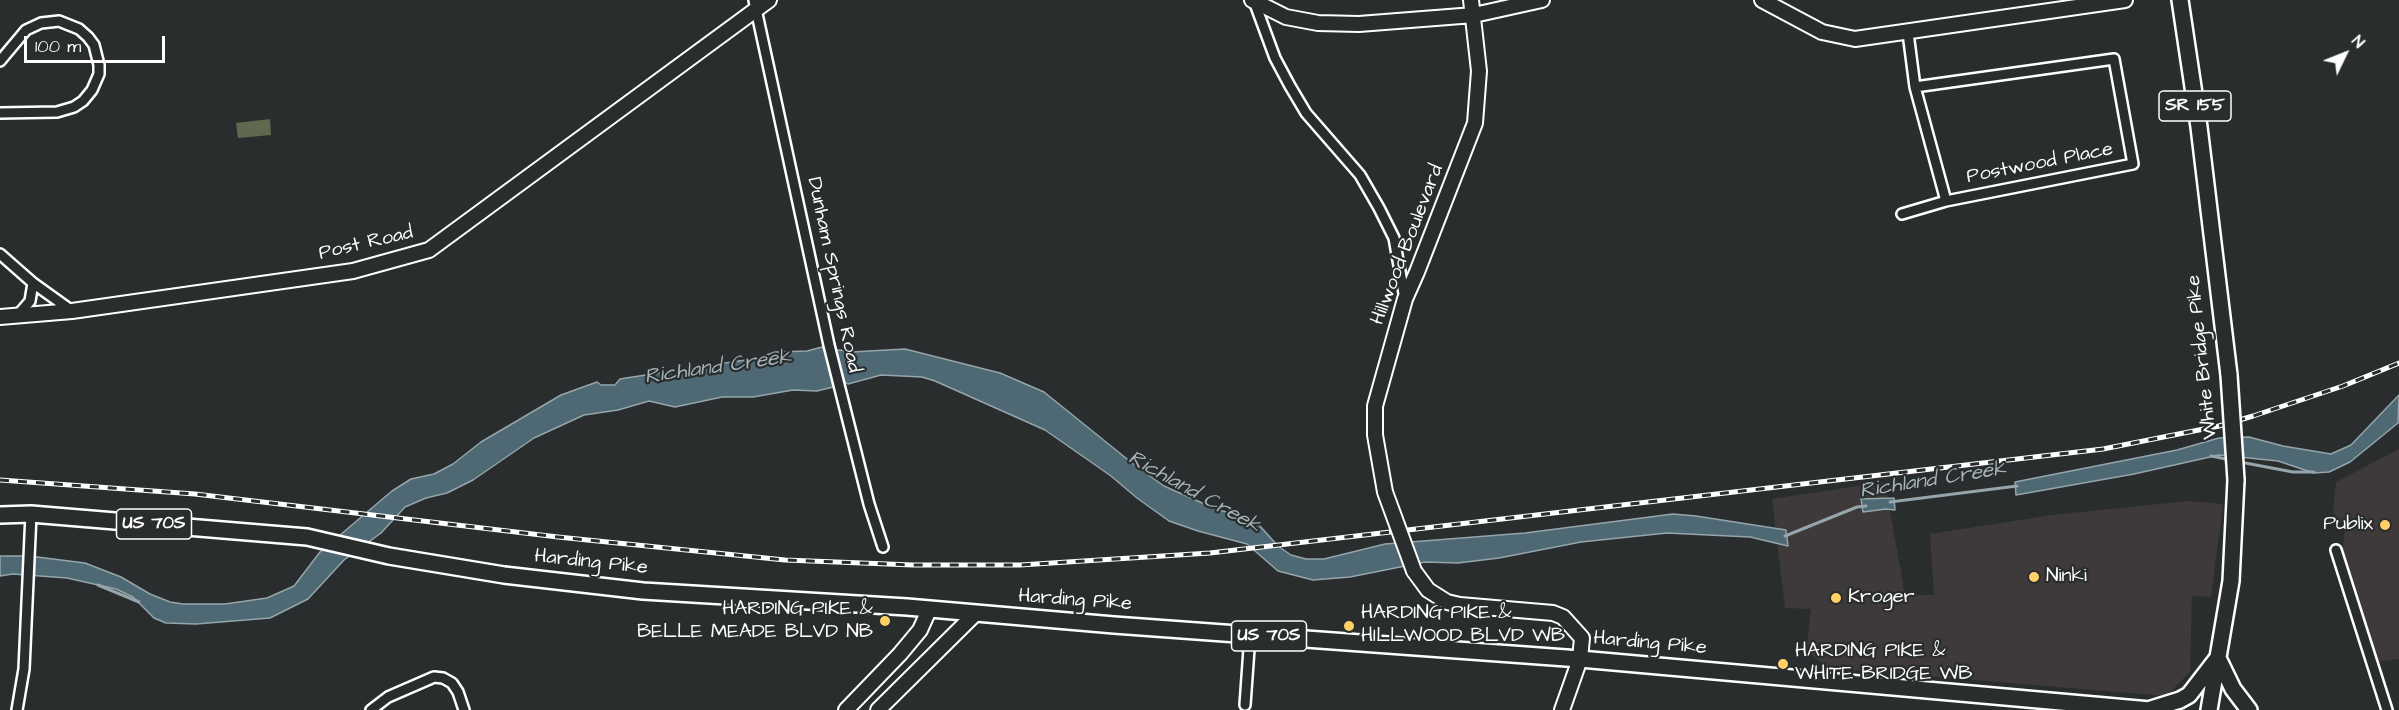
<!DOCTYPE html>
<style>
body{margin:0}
#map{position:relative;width:2399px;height:710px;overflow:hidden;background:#2a2d2e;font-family:"Architects Daughter",sans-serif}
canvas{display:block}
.north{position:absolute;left:2315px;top:24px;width:60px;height:60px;-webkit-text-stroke:4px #2a2d2e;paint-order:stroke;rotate:47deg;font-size:16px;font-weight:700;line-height:24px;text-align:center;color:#fff}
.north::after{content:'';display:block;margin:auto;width:21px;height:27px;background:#fff;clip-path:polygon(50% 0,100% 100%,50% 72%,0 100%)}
.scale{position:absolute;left:24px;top:36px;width:141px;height:27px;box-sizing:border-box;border:3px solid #fff;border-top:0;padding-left:8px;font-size:18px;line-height:21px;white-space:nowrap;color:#fff;-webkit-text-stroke:4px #2a2d2e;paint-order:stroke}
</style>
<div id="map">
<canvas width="2399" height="710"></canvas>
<div class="north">N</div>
<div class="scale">100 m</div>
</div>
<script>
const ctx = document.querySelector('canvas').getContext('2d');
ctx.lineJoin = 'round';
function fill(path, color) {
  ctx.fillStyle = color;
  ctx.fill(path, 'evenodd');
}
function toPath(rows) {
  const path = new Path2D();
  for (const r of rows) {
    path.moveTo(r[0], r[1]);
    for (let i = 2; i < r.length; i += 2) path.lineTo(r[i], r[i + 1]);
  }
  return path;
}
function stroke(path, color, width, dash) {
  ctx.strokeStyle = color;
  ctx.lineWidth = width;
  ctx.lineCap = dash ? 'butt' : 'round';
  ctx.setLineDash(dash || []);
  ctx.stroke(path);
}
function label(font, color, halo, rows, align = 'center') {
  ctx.font = font + ' "Architects Daughter",sans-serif';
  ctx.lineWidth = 4.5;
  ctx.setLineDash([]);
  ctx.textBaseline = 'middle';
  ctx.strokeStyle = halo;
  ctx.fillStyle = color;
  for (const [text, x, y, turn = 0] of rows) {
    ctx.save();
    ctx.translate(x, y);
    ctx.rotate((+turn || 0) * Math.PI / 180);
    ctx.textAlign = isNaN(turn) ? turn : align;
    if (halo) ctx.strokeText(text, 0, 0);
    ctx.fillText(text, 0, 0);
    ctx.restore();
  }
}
fill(toPath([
 [2399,449,2399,659,2377,662,2342,558,2345,527,2333,512,2336,482],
 [1885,482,1905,595,1934,595,1930,534,2052,515,2188,501,2223,504,2211,597,2192,596,2190,672,2166,696,1829,668,1806,651,1811,609,1785,608,1772,499]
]), '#3d3a39');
fill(toPath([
 [270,119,271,135,238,138,236,123]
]), '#5e6950');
const water = toPath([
 [822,347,828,351,840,350,851,352,905,349,1000,373,1044,392,1132,463,1164,486,1218,510,1249,517,1259,525,1278,546,1291,555,1306,559,1324,559,1385,544,1525,533,1673,514,1696,516,1786,530,1788,546,1750,537,1667,533,1581,542,1499,558,1458,563,1425,562,1350,577,1313,580,1278,571,1247,544,1198,531,1169,521,1137,498,1111,476,1045,430,935,381,922,377,881,375,848,384,842,380,836,381,833,387,817,391,793,390,753,397,722,397,675,407,649,401,618,410,584,415,534,438,473,480,447,493,426,498,405,507,381,533,344,560,308,599,270,618,196,624,166,623,154,618,133,597,116,589,67,578,13,574,0,576,0,556,29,556,85,563,121,577,150,594,170,602,183,604,225,604,267,598,294,586,320,552,392,491,411,479,434,474,453,464,481,442,561,395,597,382,601,385,615,385,620,379,626,378,758,358,775,352,807,351,822,347],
 [2399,395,2398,423,2350,462,2329,472,2314,473,2278,461,2219,455,2134,474,2016,495,2015,482,2177,450,2219,438,2249,437,2283,446,2331,454,2351,445,2399,395],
 [1894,498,1895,510,1886,509,1863,512,1861,499,1894,498]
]);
fill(water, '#4e6973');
stroke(water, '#95a5ab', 1.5);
stroke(toPath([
 [2211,456,2231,460],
 [2240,462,2293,472,2314,472],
 [1890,502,2017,486],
 [1785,536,1857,507,1866,506],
 [98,585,139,602]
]), '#95a5ab', 3);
const street = toPath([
 [754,0,829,345,869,504,883,547],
 [1254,1,1275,58,1290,86,1306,113,1360,175,1379,208,1394,238,1405,299],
 [1908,33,1915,87],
 [0,61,26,30,41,23,59,21,79,29,88,37,94,45,99,65,99,74,92,90,83,101,74,107,57,112,0,113],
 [1902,214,1946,201,2133,164,2114,59,1915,87,1946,201],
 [0,254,33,283,72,311],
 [18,315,30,301,33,283],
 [2336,550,2387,710],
 [1245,705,1250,635],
 [17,710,24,669,31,514],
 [371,710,388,697,434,677,443,678,452,683,458,692,464,710]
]);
const secondary = toPath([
 [1252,0,1286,17,1318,23,1359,24,1474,15,1542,0],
 [1762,0,1822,32,1855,39,2125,0],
 [0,317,72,311,353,271,429,250,769,0],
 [1385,492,1375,435,1375,406,1405,299,1417,272,1475,123,1479,71,1471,0],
 [1414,571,1428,590,1447,602,1460,605,1553,613,1563,617,1582,638,1580,659,1562,710],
 [846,710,900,654,920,630,929,610],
 [878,710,975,614]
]);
const primary = toPath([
 [2180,0,2199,127,2229,375],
 [0,515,31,514,307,537,389,556,504,575,643,591,907,607,1114,625,1580,659,2150,710],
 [2218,658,2233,689,2249,710],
 [2148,710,2180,700,2189,695,2216,660],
 [2209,710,2231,581,2236,480]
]);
stroke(street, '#fff', 14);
stroke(secondary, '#fff', 18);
stroke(primary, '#fff', 20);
stroke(street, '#2a2d2e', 9);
stroke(secondary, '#2a2d2e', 14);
stroke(primary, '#2a2d2e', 15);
const rail = toPath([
 [0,480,195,494,558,537,785,560,913,565,1020,565,1210,553,2103,449,2219,426,2253,416,2343,386,2399,363]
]);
stroke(rail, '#fff', 5);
stroke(rail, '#2a2d2e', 3, [9]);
const secondaryBridge = toPath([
 [1385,492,1414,571]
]);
const primaryBridge = toPath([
 [2229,375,2236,480]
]);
stroke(secondaryBridge, '#fff', 18, []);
stroke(primaryBridge, '#fff', 20, []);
stroke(secondaryBridge, '#2a2d2e', 14);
stroke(primaryBridge, '#2a2d2e', 15);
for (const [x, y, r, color] of [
 [2385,525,6,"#ffd166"],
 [2034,577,6,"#ffd166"],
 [1836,598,6,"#ffd166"],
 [885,621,6,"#ffd166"],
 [1349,626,6,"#ffd166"],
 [1783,664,6,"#ffd166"]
]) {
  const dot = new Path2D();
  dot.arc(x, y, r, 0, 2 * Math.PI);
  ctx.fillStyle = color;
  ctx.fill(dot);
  stroke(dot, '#2a2d2e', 2);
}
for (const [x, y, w] of [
 [2195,106,72],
 [154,524,75],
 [1269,636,75]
]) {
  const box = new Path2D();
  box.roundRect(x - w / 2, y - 15, w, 30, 4.5);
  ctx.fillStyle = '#2a2d2e';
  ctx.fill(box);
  stroke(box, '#fff', 1.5);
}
label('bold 18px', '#fff', null, [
 ["SR 155",2195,106],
 ["US 70S",154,524],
 ["US 70S",1269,636]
]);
label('20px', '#fff', '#2a2d2e', [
 ["Postwood Place",2040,164,-11],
 ["Post Road",366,244,-13],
 ["Hillwood Boulevard",1408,245,-69],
 ["Dunham Springs Road",833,275,78],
 ["White Bridge Pike",2203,357,-96],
 ["Harding Pike",591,563,6],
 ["Harding Pike",1075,601,4],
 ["Harding Pike",1650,644,5]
]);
label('20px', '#fff', '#2a2d2e', [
 ["Publix",2373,525,"right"],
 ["Ninki",2046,577],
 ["Kroger",1848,598],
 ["HARDING PIKE &",873,610,"right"],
 ["BELLE MEADE BLVD NB",873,633,"right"],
 ["HARDING PIKE &",1361,614],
 ["HILLWOOD BLVD WB",1361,637],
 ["HARDING PIKE &",1795,652],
 ["WHITE BRIDGE WB",1795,675]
], 'left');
label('italic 21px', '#a6b4b9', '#2a2d2e', [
 ["Richland Creek",718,368,-8],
 ["Richland Creek",1933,481,-9],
 ["Richland Creek",1194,493,29]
]);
</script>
